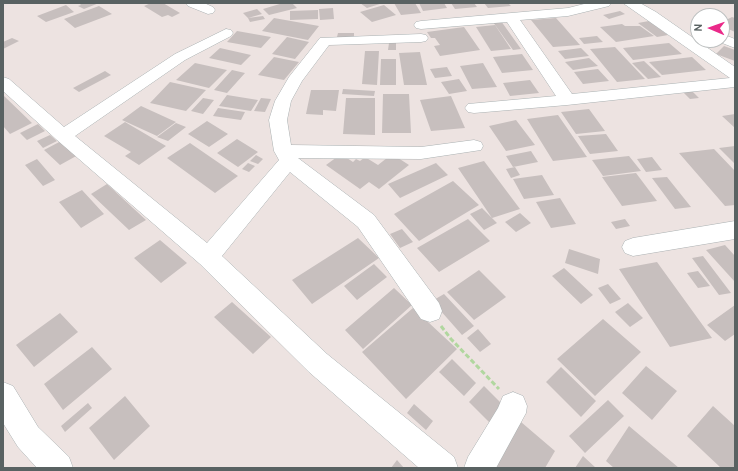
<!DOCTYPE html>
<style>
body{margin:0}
#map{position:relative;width:738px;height:471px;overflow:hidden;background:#ede3e1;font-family:Overpass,sans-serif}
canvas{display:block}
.frame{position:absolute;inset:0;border:4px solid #596262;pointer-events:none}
.north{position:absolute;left:690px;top:8px;width:40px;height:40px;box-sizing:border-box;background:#fff;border:1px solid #bdc0c0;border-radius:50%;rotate:272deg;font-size:11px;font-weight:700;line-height:16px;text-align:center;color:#596262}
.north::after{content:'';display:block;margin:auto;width:14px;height:18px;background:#ea2989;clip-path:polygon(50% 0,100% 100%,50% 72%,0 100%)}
</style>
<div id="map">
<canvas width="738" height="471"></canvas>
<div class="frame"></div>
<div class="north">N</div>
</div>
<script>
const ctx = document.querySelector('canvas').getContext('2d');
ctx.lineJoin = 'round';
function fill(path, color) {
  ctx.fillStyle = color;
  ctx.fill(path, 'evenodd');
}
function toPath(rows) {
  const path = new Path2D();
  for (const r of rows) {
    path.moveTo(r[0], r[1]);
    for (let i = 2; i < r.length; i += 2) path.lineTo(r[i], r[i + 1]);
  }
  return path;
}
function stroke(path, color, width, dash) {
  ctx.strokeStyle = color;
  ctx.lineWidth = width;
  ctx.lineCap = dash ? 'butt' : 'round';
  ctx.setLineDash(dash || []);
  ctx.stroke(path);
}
fill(toPath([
 [79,3,99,3,84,9,78,6,81,5],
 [151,3,163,3,180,13,172,17,168,15,162,17,144,6],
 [283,3,292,3,297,8,269,15,263,9],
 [360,3,383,3,367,8],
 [394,3,415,3,421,13,401,15],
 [419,3,444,3,447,8,423,11],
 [451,3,474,3,477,7,455,9],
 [484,3,508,3,511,6,488,8],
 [66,5,74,12,46,22,37,16],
 [384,5,396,15,372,22,360,12],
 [99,6,112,14,75,28,64,19],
 [333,8,334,19,320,20,319,9],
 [257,9,262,14,248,18,243,13],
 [318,10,318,19,290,20,290,11],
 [620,11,625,14,609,19,603,15],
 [263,16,265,19,250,22,248,18],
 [732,17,735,18,735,32,722,26,722,22],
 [274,18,319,26,308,40,262,31],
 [556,18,580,45,553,47,531,20],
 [501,21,521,49,513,50,493,22],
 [649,21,668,35,657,37,638,23],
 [622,24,625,26,640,26,654,36,616,42,600,27],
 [495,25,511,49,491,51,476,27],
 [464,27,480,50,440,56,434,46,440,45,435,38,431,38,427,32],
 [237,31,271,37,261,48,227,42],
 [338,33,354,33,354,37,337,37],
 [597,36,603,42,584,44,579,38],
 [287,37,309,42,295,59,272,54],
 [12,38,19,41,3,49,3,42],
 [389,43,396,43,396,50,388,50],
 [669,43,682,54,633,60,623,48],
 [724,46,735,50,735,61,716,54],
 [615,47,645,79,617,82,590,49],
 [220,48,251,55,241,65,209,58],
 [581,48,589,56,565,59,558,51],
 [365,51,379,51,377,85,362,84],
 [420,52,427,85,404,85,399,53],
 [522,54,533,70,502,73,493,57],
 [274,57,299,62,284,80,258,75],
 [692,57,706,70,662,75,649,62],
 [589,58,598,66,573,70,565,62],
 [381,59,396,59,396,85,380,85],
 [644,61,661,77,648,79,632,63],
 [195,63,227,70,209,88,176,80],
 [483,63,497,87,472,89,460,66],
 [447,67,452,76,435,78,430,69],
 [598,69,609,81,583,84,574,72],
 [232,70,245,73,227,93,214,90],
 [105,71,111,75,79,92,73,88],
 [459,79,467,91,449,94,441,82],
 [530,80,539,93,510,96,503,83],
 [170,82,206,90,186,111,150,103],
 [343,89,375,91,374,96,342,94],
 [311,90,339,90,336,111,323,110,323,115,306,114],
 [692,91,699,98,690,99,683,92],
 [383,94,409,94,411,133,382,133],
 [227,95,258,100,251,111,219,106],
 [4,96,32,123,10,134,3,126],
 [451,96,465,128,431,131,420,100],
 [203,98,214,100,203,114,191,111],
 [261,98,271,99,265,112,254,111],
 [346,98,375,98,375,135,343,134],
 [141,106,176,122,157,136,122,120],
 [218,108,245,112,241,120,213,116],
 [589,109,605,131,576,134,561,112],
 [735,114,735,128,722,116],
 [558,115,587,157,553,161,527,119],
 [516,120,535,145,506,151,489,126],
 [207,121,228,134,209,147,188,134],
 [125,122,166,146,139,165,125,156,131,152,104,136],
 [176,123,186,127,168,141,157,137],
 [38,124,45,131,27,140,20,133],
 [606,134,618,151,590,154,578,136],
 [50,135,57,141,43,148,37,141],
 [237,139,258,152,238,167,217,153],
 [63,140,78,155,60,165,44,150],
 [190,143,238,176,215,193,167,158],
 [735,146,735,164,719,148],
 [714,149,735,171,735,205,725,206,679,153],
 [531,151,538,162,513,167,506,156],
 [341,154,353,162,356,159,360,161,365,157,378,165,392,154,409,165,379,189,369,182,360,189,326,165],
 [256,155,263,159,258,164,250,161],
 [629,156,641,171,603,176,592,160],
 [652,157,662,170,646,172,637,159],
 [37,159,55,180,43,186,25,165],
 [484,161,520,209,492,218,458,168],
 [248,163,255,166,249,172,242,169],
 [436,163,448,175,400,198,388,184],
 [515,167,520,175,511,178,506,169],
 [636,173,657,201,622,206,602,177],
 [542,175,554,195,524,199,513,179],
 [667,177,691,207,675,209,652,178],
 [453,181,479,205,419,241,394,214],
 [107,184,146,220,129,230,91,194],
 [82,190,104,214,81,228,59,202],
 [560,198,576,224,551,228,536,202],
 [482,208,497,223,484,230,470,214],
 [520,213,531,223,516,232,505,222],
 [468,219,490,241,439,272,417,248],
 [625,219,630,226,616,229,611,222],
 [402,229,413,242,400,248,390,234],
 [358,238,379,258,312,304,292,280],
 [160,240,187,263,161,283,134,258],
 [725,245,735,256,735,282,706,250],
 [569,249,600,259,598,274,565,263],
 [703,256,731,293,719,295,692,258],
 [657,262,712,338,670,347,619,269],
 [374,264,387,277,357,300,344,286],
 [564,268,593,295,581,304,552,276],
 [479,270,506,297,474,320,447,292],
 [698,271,710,286,698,288,687,273],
 [608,284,621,299,610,304,598,288],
 [394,288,412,305,363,349,345,330],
 [444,294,474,326,462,335,432,301],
 [232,302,271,337,253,354,214,317],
 [628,303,643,318,630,327,615,312],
 [735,305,735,334,725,341,707,325],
 [413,308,457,349,406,399,362,352],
 [60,313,78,332,34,367,16,345],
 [603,319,641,352,595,396,557,359],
 [478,329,491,344,480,352,467,338],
 [92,347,112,369,63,410,44,384],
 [452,359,476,383,464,396,439,372],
 [646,366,677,391,652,420,622,393],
 [561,367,596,401,581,417,546,382],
 [484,386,508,410,494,427,469,402],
 [125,396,150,426,114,460,89,428],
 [608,400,624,416,585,453,569,436],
 [88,403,92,408,65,432,61,426],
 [414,404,433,421,426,430,407,413],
 [713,406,735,426,735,468,730,467,721,468,687,436],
 [521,422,555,451,545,468,492,468],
 [629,426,679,468,614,468,606,461],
 [583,456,596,468,575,468],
 [397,460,404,468,391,468]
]), '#c7bfbe');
const minor = toPath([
 [186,3,204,3,213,7,215,10,213,13,208,14,188,6,186,3],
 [588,3,611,3,609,6,568,16,520,20,572,94,730,78,623,3,640,3,656,12,735,67,735,87,567,105,474,113,468,112,465,108,468,104,556,96,507,22,421,29,416,28,414,25,416,22,421,21,568,8,588,3],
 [226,29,231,30,233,33,231,36,185,60,75,136,207,243,279,160,274,151,269,120,275,101,289,77,320,38,421,34,426,35,428,38,426,41,421,42,329,45,302,81,291,101,287,120,291,145,421,147,474,140,481,142,483,146,481,150,421,159,298,158,374,215,439,303,442,311,439,319,430,322,421,319,358,227,290,172,222,256,327,354,454,457,458,468,419,468,309,372,200,264,57,140,3,91,3,77,9,79,64,127,175,54,226,29],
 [722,34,735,39,735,48,717,41,716,40,722,40,722,34],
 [735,221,735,239,633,256,625,253,622,247,625,241,633,238,735,221],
 [3,382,13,386,38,427,69,457,73,468,37,468,18,447,3,423,3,382],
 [513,392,523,396,527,406,526,413,496,468,464,468,468,457,498,408,503,396,513,392]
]);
stroke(minor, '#aab1b2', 1);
stroke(toPath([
 [441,326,451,339,499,389]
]), '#b1d79f', 3, [5, 2.5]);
fill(minor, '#fff');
</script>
